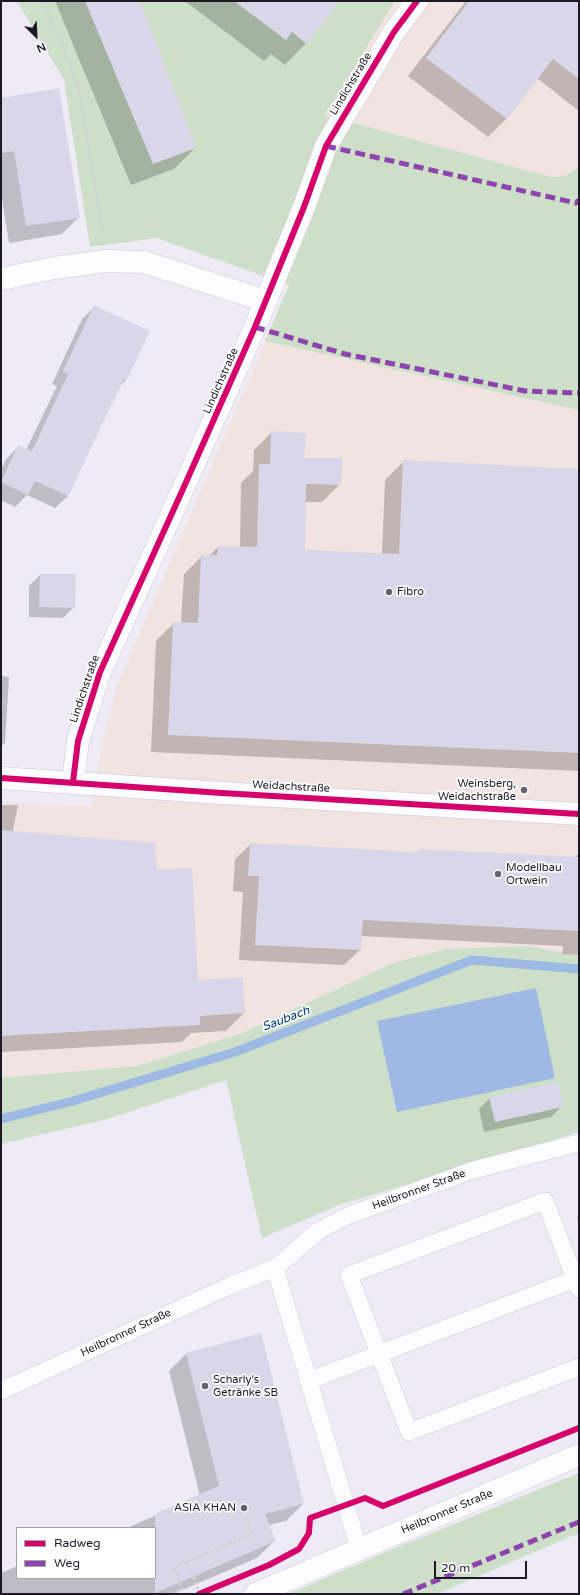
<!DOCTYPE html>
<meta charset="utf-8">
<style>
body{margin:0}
#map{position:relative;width:580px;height:1595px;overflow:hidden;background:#eeebf6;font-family:"Varela Round",sans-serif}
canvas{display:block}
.frame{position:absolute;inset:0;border:2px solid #1d1924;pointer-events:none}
.legend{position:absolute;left:16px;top:1527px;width:140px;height:52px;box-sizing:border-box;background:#fff;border:1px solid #a5a3a7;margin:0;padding:5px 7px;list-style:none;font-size:12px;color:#1d1924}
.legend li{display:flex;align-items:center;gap:8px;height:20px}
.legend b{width:20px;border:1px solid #a5a3a7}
.north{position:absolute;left:16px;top:16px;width:40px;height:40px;-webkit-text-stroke:3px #fff;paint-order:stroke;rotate:156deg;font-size:11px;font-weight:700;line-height:16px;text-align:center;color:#1d1924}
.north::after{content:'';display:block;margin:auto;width:14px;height:18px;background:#1d1924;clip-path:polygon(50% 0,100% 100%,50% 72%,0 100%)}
.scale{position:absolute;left:434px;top:1561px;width:93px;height:18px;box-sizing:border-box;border:2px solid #1d1924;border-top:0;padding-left:5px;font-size:12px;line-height:14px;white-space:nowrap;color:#1d1924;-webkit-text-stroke:3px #fff;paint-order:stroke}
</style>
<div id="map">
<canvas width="580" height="1595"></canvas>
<div class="frame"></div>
<ul class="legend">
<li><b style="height:5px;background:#d6006c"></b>Radweg</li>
<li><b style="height:5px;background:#8e44ad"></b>Weg</li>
</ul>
<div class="north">N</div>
<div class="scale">20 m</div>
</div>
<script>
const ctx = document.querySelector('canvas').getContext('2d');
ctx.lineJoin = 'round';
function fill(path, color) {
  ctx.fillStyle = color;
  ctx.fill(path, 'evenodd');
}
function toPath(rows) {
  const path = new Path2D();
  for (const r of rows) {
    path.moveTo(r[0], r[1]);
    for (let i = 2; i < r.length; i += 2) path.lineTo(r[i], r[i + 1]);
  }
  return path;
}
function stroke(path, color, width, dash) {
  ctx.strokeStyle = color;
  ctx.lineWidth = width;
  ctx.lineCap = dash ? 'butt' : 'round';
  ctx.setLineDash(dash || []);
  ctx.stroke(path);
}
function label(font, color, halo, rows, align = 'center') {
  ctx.font = font + ' "Varela Round",sans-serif';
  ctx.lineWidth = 3.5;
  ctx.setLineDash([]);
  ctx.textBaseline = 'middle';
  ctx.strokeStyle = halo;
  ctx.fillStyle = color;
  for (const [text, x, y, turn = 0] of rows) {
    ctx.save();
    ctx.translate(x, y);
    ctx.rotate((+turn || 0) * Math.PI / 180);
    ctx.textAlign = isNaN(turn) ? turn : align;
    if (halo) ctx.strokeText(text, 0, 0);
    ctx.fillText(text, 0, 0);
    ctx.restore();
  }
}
fill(toPath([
 [395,1,579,1,579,167,577,169,565,176,551,177,325,115],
 [265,341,579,410,579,956,529,946,446,949,393,963,242,1033,137,1066,1,1078,1,802,92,806,102,743,117,686]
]), '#f0e3e0');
fill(toPath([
 [17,1,395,1,325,115,551,177,565,176,579,167,579,410,265,341,289,285,156,238,90,247,64,80],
 [529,946,579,956,579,1132,339,1205,262,1238,226,1080,108,1119,1,1144,1,1078,137,1066,242,1033,393,963,446,949],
 [579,1473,579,1533,437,1594,288,1594,400,1546]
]), '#cedfc9');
fill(toPath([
 [536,988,555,1078,397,1112,377,1021]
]), '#9ebae4');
fill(toPath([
 [55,1,139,1,195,148,174,169,131,185],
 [185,1,335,1,306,43,285,65,271,54,264,61],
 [466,1,579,1,579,111,537,78,506,119,488,137,408,76],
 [1,99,79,217,62,234,9,243,1,193],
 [95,306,126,380,119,387,68,496,55,508,27,495,15,507,1,500,1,470,6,459,19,446,26,450,57,386,52,384,82,319],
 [272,432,303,459,340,484,322,502,305,502,304,550,382,554,385,480,403,462,579,470,579,771,151,752,156,641,174,623,181,623,184,574,202,556,209,556,218,547,240,548,241,483,253,471,254,450],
 [40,575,74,607,63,618,29,617,29,586],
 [1,676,9,677,5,743,1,747],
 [1,805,18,805,12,835,1,840],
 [251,844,416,853,419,850,574,858,579,853,579,955,562,954,563,946,361,936,360,950,344,965,239,960,243,892,233,891,235,859],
 [156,871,197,981,244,1013,226,1031,191,1033,182,1042,1,1052,1,880],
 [490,1098,562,1106,551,1117,484,1132,479,1109],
 [579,1215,579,1227,577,1217],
 [260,1335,303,1504,286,1521,269,1525,275,1540,257,1558,173,1594,1,1594,1,1573,17,1566,17,1578,155,1578,155,1528,127,1528,200,1496,169,1371,186,1354]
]), '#0003');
stroke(toPath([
 [1,1119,73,1101,235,1052,472,960,579,969]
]), '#9ebae4', 9);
fill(toPath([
 [85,1,140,1,196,148,153,164],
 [234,1,340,1,307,44,292,32,286,40],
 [469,1,579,1,579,79,553,59,507,119,426,58],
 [59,88,80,218,26,226,14,151,1,153,1,98],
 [94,305,150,331,127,380,124,379,68,496,35,481,28,495,1,482,18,445,32,451,68,374,63,371],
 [271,431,306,433,304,458,342,458,341,485,306,484,305,550,399,554,403,460,579,469,579,753,168,735,173,622,198,623,201,555,217,555,218,546,257,547,259,464,270,464],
 [40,574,76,574,75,608,39,607],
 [1,830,155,843,157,870,192,868,198,980,243,977,245,1013,200,1016,200,1025,1,1036],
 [250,843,418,852,418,849,579,857,579,931,363,920,361,950,255,945,259,876,248,876],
 [558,1082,563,1107,495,1122,489,1097],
 [261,1333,304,1504,265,1514,276,1541,155,1593,155,1514,219,1486,186,1353]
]), '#d8d6e8');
const service = toPath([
 [275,1268,359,1549],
 [579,1289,545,1201,349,1275,409,1432,579,1367],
 [308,1381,575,1279],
 [1,1391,227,1287,275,1268,318,1231,347,1216,473,1170,579,1143]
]);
const minor = toPath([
 [1,279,54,268,106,261,144,262,266,301],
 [1,778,222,793,579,814],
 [73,782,78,741,100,672,183,489,255,327,304,207,326,146,394,32,417,1]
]);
const tertiary = toPath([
 [255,1594,579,1455]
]);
stroke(service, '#ccc9d3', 18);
stroke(minor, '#ccc9d3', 23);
stroke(tertiary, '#ccc9d3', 23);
stroke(toPath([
 [43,1,76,79,80,94,103,234],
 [172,1594,182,1589,174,1568,187,1562],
 [200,1594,187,1562,252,1534,247,1518]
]), '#d2d2d4', 2.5, [3, 2]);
stroke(service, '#fcfcfe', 17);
stroke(minor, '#fcfcfe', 22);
stroke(tertiary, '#fcfcfe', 22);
stroke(toPath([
 [326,146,576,203,579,200],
 [255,327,345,354,525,391,579,393],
 [403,1594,579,1522]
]), '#8e44ad', 5, [10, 5]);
stroke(toPath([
 [1,778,222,793,579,814],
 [73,782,78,741,100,672,183,489,255,327,304,207,326,146,394,32,417,1],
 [199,1594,269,1565,299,1549,309,1533,310,1518,365,1498,383,1506,579,1428]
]), '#d6006c', 6);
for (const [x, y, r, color] of [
 [389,592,4,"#66626e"],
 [524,790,4,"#66626e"],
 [498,874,4,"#66626e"],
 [205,1386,4,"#66626e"],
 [244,1508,4,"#66626e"]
]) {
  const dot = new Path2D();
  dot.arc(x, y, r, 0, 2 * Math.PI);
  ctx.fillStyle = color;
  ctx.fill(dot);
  stroke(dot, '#fff', 1.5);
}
label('11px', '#1d1924', '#fff', [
 ["Lindichstraße",351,84,-59],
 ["Lindichstraße",221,381,-66],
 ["Lindichstraße",85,689,-71],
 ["Weidachstraße",291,787,3],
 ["Heilbronner Straße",419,1190,-20],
 ["Heilbronner Straße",126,1333,-25],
 ["Heilbronner Straße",447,1512,-23]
]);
label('11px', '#1d1924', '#fff', [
 ["Fibro",397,592],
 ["Weinsberg,",516,784,"right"],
 ["Weidachstraße",516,797,"right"],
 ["Modellbau",506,868],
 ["Ortwein",506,881],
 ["Scharly's",213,1380],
 ["Getränke SB",213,1393],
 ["ASIA KHAN",236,1508,"right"]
], 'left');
label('italic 12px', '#003b7c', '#fff', [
 ["Saubach",286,1019,-21]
]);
</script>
